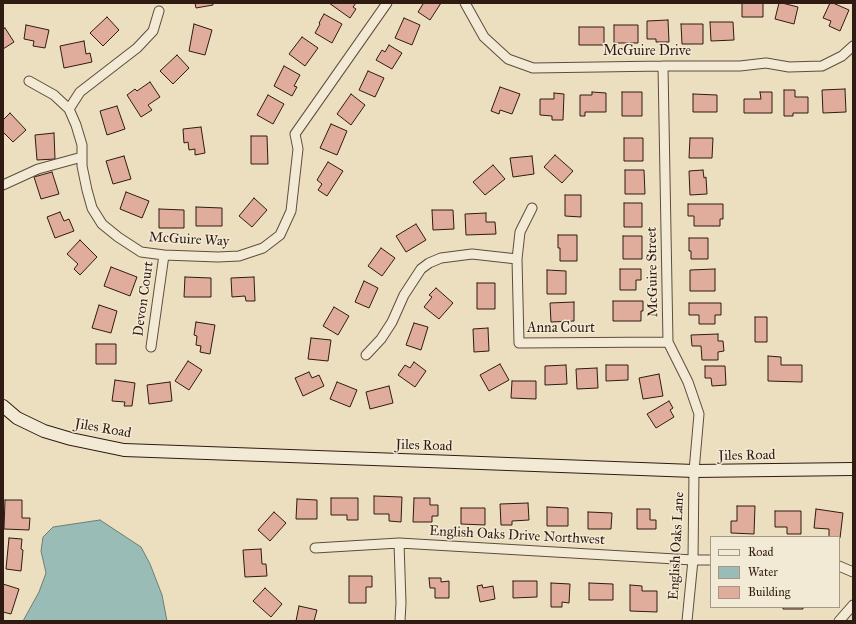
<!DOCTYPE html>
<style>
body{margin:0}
#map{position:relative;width:856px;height:624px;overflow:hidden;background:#ecdfbf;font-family:"IM FELL Great Primer",serif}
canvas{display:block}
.frame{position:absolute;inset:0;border:4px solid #301b12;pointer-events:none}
.legend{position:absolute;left:710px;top:536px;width:130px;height:72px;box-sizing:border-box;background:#f3ead5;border:1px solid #a59787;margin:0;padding:5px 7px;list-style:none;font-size:12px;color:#301b12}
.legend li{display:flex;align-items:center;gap:8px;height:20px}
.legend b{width:20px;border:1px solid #a59787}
</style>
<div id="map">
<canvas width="856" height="624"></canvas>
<div class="frame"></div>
<ul class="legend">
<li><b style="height:5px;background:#f3ead5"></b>Road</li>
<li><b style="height:11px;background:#99bcb6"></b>Water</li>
<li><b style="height:11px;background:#e0ac9b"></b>Building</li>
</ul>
</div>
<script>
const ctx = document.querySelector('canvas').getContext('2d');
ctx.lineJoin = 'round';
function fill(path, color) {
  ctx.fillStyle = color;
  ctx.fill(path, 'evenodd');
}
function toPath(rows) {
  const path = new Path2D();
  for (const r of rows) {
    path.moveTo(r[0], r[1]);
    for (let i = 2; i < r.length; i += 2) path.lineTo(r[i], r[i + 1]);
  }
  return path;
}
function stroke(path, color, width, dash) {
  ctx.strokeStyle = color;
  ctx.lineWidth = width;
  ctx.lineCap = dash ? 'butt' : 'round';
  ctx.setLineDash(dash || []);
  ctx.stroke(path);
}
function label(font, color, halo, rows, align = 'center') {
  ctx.font = font + ' "IM FELL Great Primer",serif';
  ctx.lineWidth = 3;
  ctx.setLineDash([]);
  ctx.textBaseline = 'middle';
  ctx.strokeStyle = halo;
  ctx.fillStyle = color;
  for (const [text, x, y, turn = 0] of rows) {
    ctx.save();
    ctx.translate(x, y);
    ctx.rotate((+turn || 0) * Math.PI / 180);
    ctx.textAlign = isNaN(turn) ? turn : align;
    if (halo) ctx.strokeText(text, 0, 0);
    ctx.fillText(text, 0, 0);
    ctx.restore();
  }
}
const water = toPath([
 [100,520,141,547,150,564,162,595,167,621,23,621,39,592,46,573,41,551,43,537,53,527,100,520]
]);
fill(water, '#99bcb6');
stroke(water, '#6f7c74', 1);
const building = toPath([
 [195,3,213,3,213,5,196,8,195,3],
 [329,3,356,3,353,7,356,9,350,18,329,3],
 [422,3,441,3,430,20,418,12,423,4,422,3],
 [742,3,763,3,763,17,742,17,742,3],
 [779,3,782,3,798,7,794,24,775,19,779,3],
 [830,3,833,3,849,10,840,31,829,26,831,21,823,18,830,3],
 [324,14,342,24,332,43,315,33,320,24,319,23,324,14],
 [107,17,119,30,103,46,90,33,107,17],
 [404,18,420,25,412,45,395,38,404,18],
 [668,20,669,42,656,42,656,39,647,39,647,21,668,20],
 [710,22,733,22,734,40,711,41,710,22],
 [194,24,212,30,205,55,189,51,194,24],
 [681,24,703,24,703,44,682,44,681,24],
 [26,25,49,30,45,48,33,46,34,41,24,39,26,25],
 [614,25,638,25,638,43,614,43,614,25],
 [579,27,604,27,604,45,579,45,579,27],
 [5,28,14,42,3,49,3,29,5,28],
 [302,37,318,48,305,66,289,54,302,37],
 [84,41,86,54,90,53,92,62,64,68,60,46,84,41],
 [389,45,402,53,392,69,376,60,382,50,385,52,389,45],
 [177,55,189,68,173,84,160,71,177,55],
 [284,66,300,75,294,86,297,87,292,96,274,86,284,66],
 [368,71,384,78,375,97,359,90,368,71],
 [150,82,160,97,148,105,152,110,141,117,127,95,135,89,137,91,150,82],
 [500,87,520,94,512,114,500,110,499,114,491,111,500,87],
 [845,89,846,112,823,113,822,90,845,89],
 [784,90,795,90,795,97,808,97,808,113,793,113,793,116,784,116,784,90],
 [592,92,606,93,606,112,585,112,585,116,580,116,580,95,592,95,592,92],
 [622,92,642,92,642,116,622,116,622,92],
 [760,92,772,92,772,113,744,113,744,99,761,99,760,92],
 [554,93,564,94,563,120,552,120,552,116,540,115,540,99,554,99,554,93],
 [351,94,365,105,351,125,337,114,351,94],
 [693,94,717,95,717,112,693,112,693,94],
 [268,95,284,104,273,124,257,115,268,95],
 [117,106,125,129,107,135,100,111,117,106],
 [10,113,26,130,13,142,3,132,3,120,10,113],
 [331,124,347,131,337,155,320,148,331,124],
 [201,127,205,153,195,155,195,149,189,150,188,142,184,143,183,129,201,127],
 [54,133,55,159,37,160,35,135,54,133],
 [251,136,267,136,268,164,251,164,251,136],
 [624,138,643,138,643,161,624,161,624,138],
 [690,138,713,138,712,158,689,158,690,138],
 [555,155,573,171,562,183,544,167,555,155],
 [124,156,131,179,113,184,106,161,124,156],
 [532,156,534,174,513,177,510,158,532,156],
 [328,162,343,171,327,196,318,190,322,184,317,180,328,162],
 [493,165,505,179,485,195,473,182,493,165],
 [625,170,644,170,645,194,625,194,625,170],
 [703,170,704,178,706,177,707,194,690,195,689,171,703,170],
 [52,172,59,194,41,199,34,177,52,172],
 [126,192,149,201,142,218,120,209,126,192],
 [565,195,581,195,581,217,565,216,565,195],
 [254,198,267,210,252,227,239,216,254,198],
 [624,203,642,203,642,227,624,227,624,203],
 [688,204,723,204,723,219,720,219,720,226,694,226,694,216,688,216,688,204],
 [196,207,222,208,222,226,196,226,196,207],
 [159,209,184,210,184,228,159,228,159,209],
 [432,210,453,210,454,229,433,230,432,210],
 [60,212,64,221,69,219,74,231,55,238,47,217,60,212],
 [486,213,486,222,495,222,496,234,466,235,465,214,486,213],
 [416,224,426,240,406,252,396,236,416,224],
 [558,235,577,235,577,261,560,261,560,248,558,248,558,235],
 [623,236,642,236,642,259,623,259,623,236],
 [689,238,708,238,708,259,691,259,691,251,689,251,689,238],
 [80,240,97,257,80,275,74,269,78,264,67,254,80,240],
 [381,248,395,258,382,276,368,266,381,248],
 [111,267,137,277,130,296,104,286,111,267],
 [620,269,641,269,641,280,636,280,636,290,620,290,620,269],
 [715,269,715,291,690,291,690,270,715,269],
 [547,270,566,271,566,294,547,294,547,270],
 [185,277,211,278,211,297,184,297,185,277],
 [254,277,255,301,246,301,245,296,232,297,231,278,254,277],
 [364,281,378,288,369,308,355,302,364,281],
 [477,283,495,283,495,309,477,309,477,283],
 [436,288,453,303,439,319,424,307,432,297,429,295,436,288],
 [613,301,643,301,643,311,641,311,641,321,613,321,613,301],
 [574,302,574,321,551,322,550,303,574,302],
 [689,303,721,303,721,315,715,315,715,324,699,324,699,315,689,315,689,303],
 [99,305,117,311,111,333,92,328,99,305],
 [334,307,349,316,338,335,323,326,334,307],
 [755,317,767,317,767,342,755,342,755,317],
 [196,322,215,325,210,354,200,352,201,346,196,345,197,336,194,335,196,322],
 [414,323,428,327,421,350,406,345,414,323],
 [488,328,489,351,474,352,473,329,488,328],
 [718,334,718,341,723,341,724,351,718,352,718,360,702,360,701,346,692,346,691,335,718,334],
 [311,338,331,340,328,361,308,359,311,338],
 [96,344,116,344,116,364,96,364,96,344],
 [768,356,781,357,781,365,802,365,802,382,768,381,768,356],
 [188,361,202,370,189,390,175,381,188,361],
 [414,362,426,371,415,387,398,375,405,365,410,368,414,362],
 [500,364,509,380,489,391,480,375,500,364],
 [566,365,567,384,545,385,545,366,566,365],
 [606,365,628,365,628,380,606,381,606,365],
 [705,366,725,366,726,385,712,386,711,378,705,378,705,366],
 [597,368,598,388,577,389,576,369,597,368],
 [309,372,312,378,319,375,324,386,303,396,295,378,309,372],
 [659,374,663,396,643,399,639,378,659,374],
 [115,380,135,383,132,406,124,406,125,402,112,401,115,380],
 [512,381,536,381,536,399,511,398,512,381],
 [170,382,172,401,149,404,147,385,170,382],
 [337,382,357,390,350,407,330,399,337,382],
 [389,386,393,403,370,409,366,392,389,386],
 [669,401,673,408,670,410,674,417,656,428,647,414,669,401],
 [374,496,402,497,401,522,389,521,389,514,374,514,374,496],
 [331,498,358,498,358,520,347,520,347,515,331,515,331,498],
 [414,498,430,498,430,505,438,505,438,516,432,516,432,522,413,522,414,498],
 [297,499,317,500,317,519,296,519,297,499],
 [5,500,22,500,22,518,30,518,29,530,4,529,5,500],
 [528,503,529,520,512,521,512,525,501,525,500,504,528,503],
 [737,506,755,506,754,534,731,533,731,521,737,521,737,506],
 [547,507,568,508,568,526,547,526,547,507],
 [461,508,485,508,485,525,461,524,461,508],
 [637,509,650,509,650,520,656,520,656,529,637,529,637,509],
 [816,509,843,513,840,538,839,537,829,537,829,529,814,528,816,509],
 [775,511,801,511,801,534,787,534,787,527,775,527,775,511],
 [274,512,286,523,270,541,258,530,274,512],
 [588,512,612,513,611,529,588,529,588,512],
 [9,538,22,539,21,549,23,550,21,571,6,569,9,538],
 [261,549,262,564,266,564,267,576,245,577,243,550,261,549],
 [349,576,372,576,372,587,366,587,366,603,349,603,349,576],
 [429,578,441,578,441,582,449,581,449,598,435,598,435,588,430,588,429,578],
 [513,581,537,581,537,597,513,598,513,581],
 [551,583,570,584,569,603,562,602,562,607,551,607,551,583],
 [589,583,613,584,613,600,589,600,589,583],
 [3,584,19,589,11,614,3,612,3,584],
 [482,585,483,588,493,586,495,599,480,602,477,586,482,585],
 [630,585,642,586,642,591,657,591,657,612,630,611,630,585],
 [265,588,282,604,271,617,253,601,265,588],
 [299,606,317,610,314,621,296,621,299,606],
 [783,607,803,607,803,609,783,609,783,607]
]);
fill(building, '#e0ac9b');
stroke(building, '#301b12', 1);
const street = toPath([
 [465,3,470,12,484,37,508,59,533,68,663,66,740,66,766,63,789,67,822,66,842,56,853,46],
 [663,66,668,342,688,382,699,414,694,471,693,560,687,621],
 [29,81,54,95,69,109,76,125,82,145,82,166,87,190,92,208,102,224,118,237,141,252,164,255,218,257,239,256,263,248,280,235,291,211,298,149,295,134,387,3],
 [69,109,80,92,137,48,153,31,159,11],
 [3,185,38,169,82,157],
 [532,208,520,232,517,259,519,343,668,342],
 [151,347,164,255],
 [366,355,381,339,392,322,404,295,421,269,429,263,441,258,472,254,517,259],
 [399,543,401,603,400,621],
 [315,548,399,543,693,560,711,560],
 [839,566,853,572],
 [839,621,853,605]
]);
const secondary = toPath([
 [3,406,17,418,44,431,71,439,124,450,428,461,694,471,853,469]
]);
stroke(street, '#5f4c3d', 11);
stroke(secondary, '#301b12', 14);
stroke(street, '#f3ead5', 9);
stroke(secondary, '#f3ead5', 12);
label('14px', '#301b12', '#f3ead5', [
 ["McGuire Drive",647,52],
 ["McGuire Way",189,240,3],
 ["McGuire Street",653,272,-91],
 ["Devon Court",144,299,-82],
 ["Anna Court",561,329],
 ["Jiles Road",103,429,10],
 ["Jiles Road",424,446,2],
 ["Jiles Road",747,456,-1],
 ["English Oaks Drive Northwest",517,536,3],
 ["English Oaks Lane",677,546,-87]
]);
</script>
